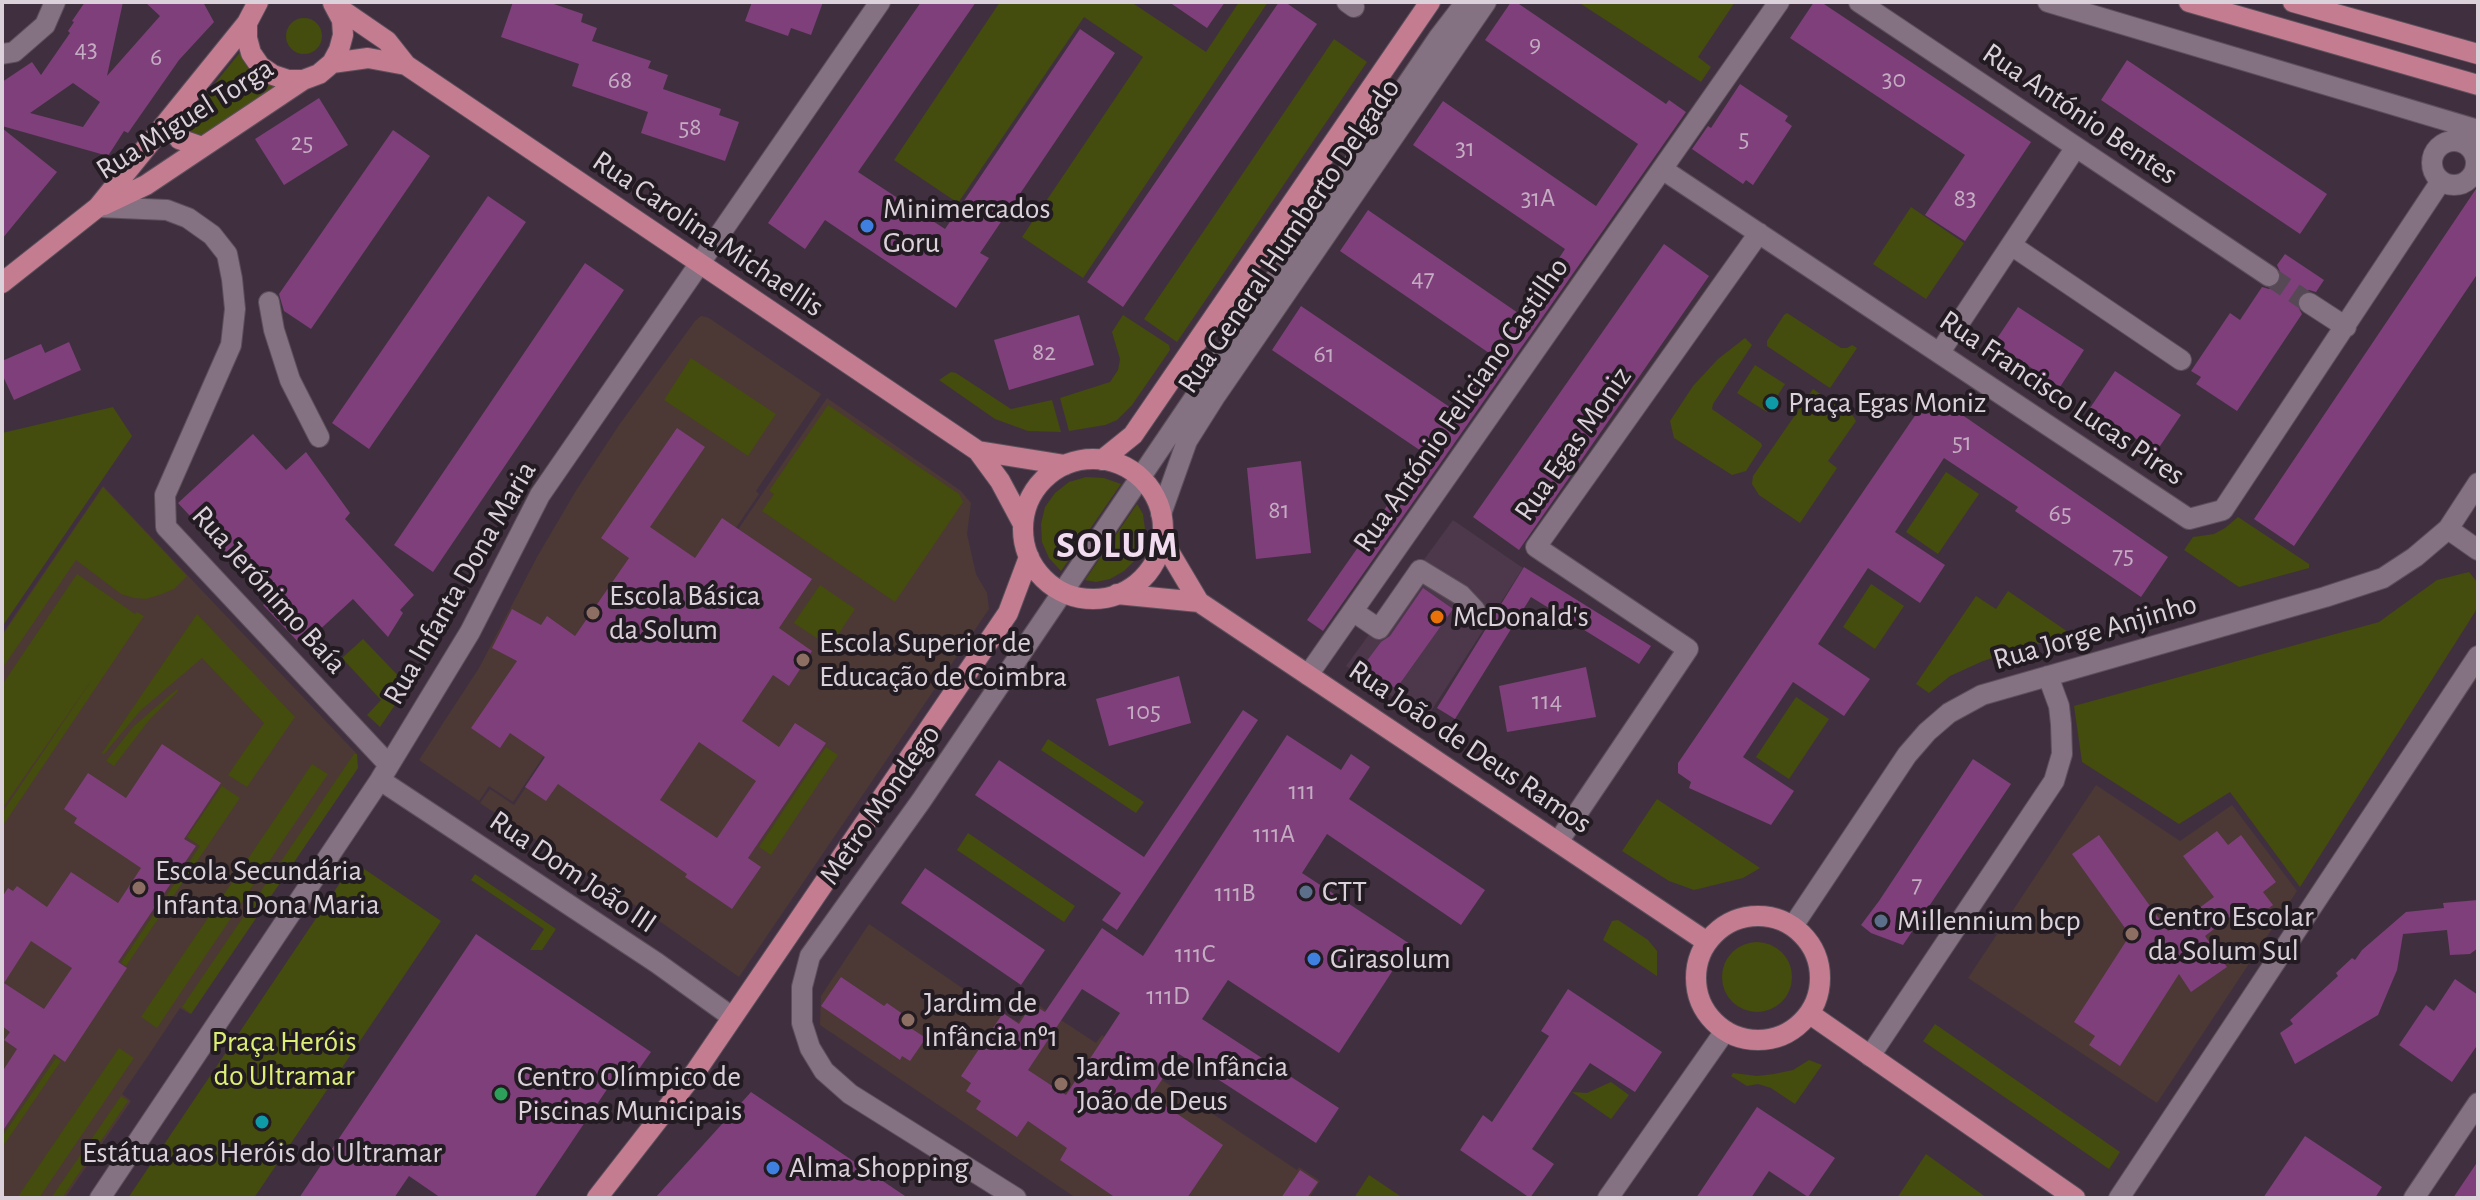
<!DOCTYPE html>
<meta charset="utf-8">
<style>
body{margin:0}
#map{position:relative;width:2480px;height:1200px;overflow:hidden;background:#40303f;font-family:"Alegreya Sans",sans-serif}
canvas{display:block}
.frame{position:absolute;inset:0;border:4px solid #dbd1da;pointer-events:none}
</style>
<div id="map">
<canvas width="2480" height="1200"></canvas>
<div class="frame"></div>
</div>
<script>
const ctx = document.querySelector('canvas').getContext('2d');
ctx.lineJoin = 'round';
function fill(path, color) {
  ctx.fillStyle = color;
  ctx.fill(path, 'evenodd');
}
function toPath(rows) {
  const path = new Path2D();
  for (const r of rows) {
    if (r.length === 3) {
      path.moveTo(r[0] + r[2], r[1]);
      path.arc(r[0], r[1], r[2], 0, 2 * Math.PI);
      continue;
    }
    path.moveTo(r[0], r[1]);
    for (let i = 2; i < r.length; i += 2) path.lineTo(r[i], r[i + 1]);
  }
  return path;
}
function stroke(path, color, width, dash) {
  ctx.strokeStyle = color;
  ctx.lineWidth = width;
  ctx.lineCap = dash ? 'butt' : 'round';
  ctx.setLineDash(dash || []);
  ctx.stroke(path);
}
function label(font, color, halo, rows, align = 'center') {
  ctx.font = font + ' "Alegreya Sans",sans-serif';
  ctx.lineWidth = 8;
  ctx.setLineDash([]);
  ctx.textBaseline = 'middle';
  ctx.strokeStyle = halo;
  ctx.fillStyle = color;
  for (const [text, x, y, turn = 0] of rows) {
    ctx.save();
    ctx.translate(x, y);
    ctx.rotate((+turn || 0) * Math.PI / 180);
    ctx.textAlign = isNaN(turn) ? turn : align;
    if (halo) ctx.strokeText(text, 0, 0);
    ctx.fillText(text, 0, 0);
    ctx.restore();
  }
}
fill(toPath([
 [1453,520,1523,568,1426,719,1346,666]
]), '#4d374b');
fill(toPath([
 [701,316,709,318,821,394,756,491,759,494,614,707,554,764,543,757,513,802,489,786,479,801,419,760,479,668,537,557,577,489,619,425,695,321],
 [827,398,961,491,971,503,967,534,976,574,987,593,989,609,739,977,662,923,480,803,490,789,514,805,544,760,614,713],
 [103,486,356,753,357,768,190,1014,180,1008,150,1053,122,1094,131,1101,65,1198,2,1198,2,634],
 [2096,785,2180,841,2232,805,2297,891,2157,1103,1968,978],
 [869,924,1000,1014,1002,1012,1018,1022,1032,1001,1096,1043,1102,1035,1140,1060,1138,1064,1297,1170,1299,1167,1320,1181,1309,1198,1076,1198,820,1025,821,996]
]), '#4c3835');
fill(toPath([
 [1000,2,1131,2,1206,52,1239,2,1268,2,1083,278,1022,237,1143,57,1084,17,958,203,894,160],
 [1578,2,1735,2,1698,57,1711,67,1701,82],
 [304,36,18],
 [1334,39,1367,62,1177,342,1144,319],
 [242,50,249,68,263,82,279,88,196,142,181,125],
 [1911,207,1964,243,1926,299,1873,264],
 [1787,313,1841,348,1847,348,1852,345,1857,348,1830,388,1767,346,1767,341,1784,315],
 [1123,315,1169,345,1170,350,1132,405,1117,420,1105,425,1069,431,1060,398,1110,382,1118,370,1120,359,1112,332],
 [1745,338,1752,345,1713,404,1712,409,1761,443,1762,446,1746,471,1732,475,1674,438,1670,421,1693,386,1718,359],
 [691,358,776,414,748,456,664,400],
 [1755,365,1785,384,1767,412,1737,393],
 [951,372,956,373,1011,409,1052,400,1061,432,1028,431,995,419,939,380],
 [1813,389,1853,416,1856,421,1828,461,1837,468,1800,523,1759,495,1752,484,1753,476],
 [828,405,959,494,963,502,895,602,762,511,774,494,769,491],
 [113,407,132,436,2,627,2,433],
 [1946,472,1979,494,1938,554,1906,532],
 [1086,477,1104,478,1121,484,1061,571,1049,558,1042,542,1041,524,1045,507,1055,493,1069,482],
 [103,487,187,576,174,589,162,594,146,599,134,598,121,594,76,560,2,669,2,636],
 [1137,504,1143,514,1145,529,1142,544,1136,559,1124,571,1110,579,1096,582,1085,580],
 [2238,517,2309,564,2309,568,2239,587,2184,550,2193,537,2214,534,2225,528],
 [2469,572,2478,583,2478,605,2475,612,2300,887,2230,792,2179,824,2082,762,2074,706,2379,622,2437,580],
 [77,574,135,614,137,612,144,616,2,827,2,813,93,678,2,809,2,685],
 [1871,584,1904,606,1875,649,1843,627],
 [820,585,855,609,830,647,794,623],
 [2008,591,2071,634,1983,661,1950,676,1929,693,1916,684,1976,596,1996,609],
 [197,614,295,717,247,787,228,775,264,723,202,658,141,710,104,754,102,753],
 [363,639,408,686,380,727,367,715,381,700,342,658],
 [177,689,178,691,150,719,114,766,106,761,134,726],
 [1796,697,1829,719,1789,779,1756,757],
 [1048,739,1144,802,1136,813,1041,750],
 [826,747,838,755,771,855,759,847],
 [354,754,357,754,358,768,191,1014,182,1007],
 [312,764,328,774,157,1028,141,1017],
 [222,786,240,798,126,966,121,963,200,846,187,837],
 [1657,799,1760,868,1743,878,1694,890,1669,881,1622,851],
 [968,833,1075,906,1064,922,957,850],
 [354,862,441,921,254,1198,128,1198],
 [475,874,556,929,542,950,530,950,544,929,471,880],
 [1618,920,1648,940,1657,951,1657,976,1603,940,1612,921],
 [1757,977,35],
 [1935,1024,2120,1152,2109,1169,1923,1041],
 [119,1048,134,1058,39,1198,17,1198],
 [56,1058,61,1061,2,1148,2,1137],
 [1809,1060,1822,1065,1795,1104,1771,1088,1758,1084,1747,1086,1731,1076,1733,1073,1757,1076,1774,1074,1793,1070],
 [1611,1082,1629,1095,1611,1119,1572,1092,1587,1093],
 [121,1096,128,1101,62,1198,51,1198],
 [1926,1154,1987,1198,1897,1198],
 [1369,1175,1403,1198,1354,1198]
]), '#444c0e');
fill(toPath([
 [85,2,123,2,107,76,160,16,145,2,203,2,214,22,179,60,128,133,124,131,108,156,2,126,2,82,32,62,41,75,70,33,68,31,74,22,72,21],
 [73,83,100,102,83,127,30,113],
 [513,2,548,2,583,14,581,22,597,28,592,41,651,61,648,68,668,75,663,89,721,109,719,115,739,122,725,161,641,133,648,112,572,86,579,64,501,37],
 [752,2,823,2,811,35,791,28,788,36,745,21],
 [921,2,976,2,858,172,945,229,1080,29,1115,53,980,253,989,258,956,308,825,220,805,249,768,223],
 [1169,2,1225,2,1207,28],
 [1279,2,1285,2,1317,24,1123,307,1087,282],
 [1511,2,1516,2,1666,104,1669,100,1686,112,1323,631,1307,620,1424,453,1272,350,1301,306,1454,410,1492,355,1340,251,1368,210,1521,315,1565,249,1413,145,1443,101,1596,206,1638,144,1485,40],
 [1814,2,1821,2,2031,142,1965,241,1925,215,1965,155,1790,38],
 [2127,60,2327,194,2300,234,2101,100],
 [1740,84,1788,116,1785,121,1792,126,1753,185,1746,180,1743,184,1692,149,1708,126,1711,128],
 [319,98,348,145,284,185,255,139],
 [2,128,57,172,2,239],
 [393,130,430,156,311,329,284,311,279,294],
 [2478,186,2478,273,2294,546,2254,519],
 [488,196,526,222,369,449,332,423],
 [1664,244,1709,276,1519,550,1473,517],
 [2285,254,2324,280,2316,292,2309,290,2299,295,2296,303,2302,314,2237,411,2196,384,2201,377,2191,371,2230,313,2240,320,2262,287,2269,289,2279,284,2282,276,2277,265],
 [585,263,624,290,433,572,394,545],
 [2018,307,2084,350,2060,387,1994,343],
 [1079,315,1094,365,1009,390,994,340],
 [69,342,81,370,14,400,2,374,2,361,41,344,45,353],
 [2115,371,2181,415,2156,452,2090,408],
 [1927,398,1940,406,1945,403,2168,557,2141,597,2015,511,2018,507,1944,458,1895,532,1945,565,1920,603,1868,568,1818,644,1870,679,1844,716,1793,682,1743,757,1794,791,1771,825,1689,788,1691,782,1678,773,1678,763],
 [677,428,705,447,650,527,695,558,722,518,812,579,779,628,812,651,789,686,773,675,742,721,779,747,795,723,826,743,748,858,761,867,732,909,685,877,687,874,558,784,546,801,525,787,545,757,510,733,500,748,471,728,517,661,492,648,512,609,541,625,547,616,575,636,629,558,601,538],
 [699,742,756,781,717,838,660,800],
 [253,434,286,470,306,452,350,513,345,519,414,595,400,610,403,613,388,637,353,599,302,646,263,605,268,600,178,503],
 [1301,461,1311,553,1256,559,1247,468],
 [1524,567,1651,646,1639,664,1531,597,1455,719,1437,708],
 [1423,588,1453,609,1396,689,1363,666,1381,642,1390,636],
 [1586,667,1596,717,1507,732,1499,686],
 [1179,676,1191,723,1109,746,1096,699],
 [1243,710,1258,720,1117,930,1102,920,1121,893,975,795,999,760,1144,857],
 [1287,735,1341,770,1351,754,1370,767,1349,799,1485,890,1461,925,1327,834,1302,873,1410,944,1339,1053,1228,980,1202,1019,1339,1108,1316,1143,1179,1054,1151,1096,1223,1145,1187,1198,1116,1198,1060,1160,1067,1148,1028,1121,1017,1137,976,1109,981,1101,966,1091,971,1083,961,1076,1003,1013,1019,1024,1032,1004,1045,1012,1102,928,1143,956],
 [1082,989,1120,1013,1066,1095,1028,1070],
 [162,744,221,783,184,839,196,846,118,962,127,968,65,1062,54,1054,2,1132,2,1072,17,1049,4,1040,10,1032,2,1026,2,897,8,888,13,891,17,886,47,907,71,872,118,903,141,868,74,823,77,818,64,809,88,773,126,798],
 [31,941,72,968,44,1009,4,983],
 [1973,759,2011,784,1903,945,1871,933,1861,925,1879,901],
 [2217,831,2228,845,2241,835,2276,882,2263,892,2273,905,2253,920,2243,907,2205,936,2227,967,2191,992,2179,974,2120,1066,2089,1045,2095,1036,2074,1022,2130,935,2072,854,2099,835,2168,931,2214,897,2183,856],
 [925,868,1045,950,1021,985,901,903],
 [2478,900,2478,948,2470,954,2450,955,2447,930,2403,934,2397,970,2378,1015,2295,1064,2280,1033,2293,1024,2290,1020,2338,976,2336,973,2352,958,2355,960,2362,950,2406,912,2444,908,2443,903],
 [476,934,651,1052,639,1069,626,1061,534,1198,441,1198,409,1176,394,1198,299,1198],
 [841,977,884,1006,887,1003,913,1021,909,1027,926,1038,910,1061,902,1056,900,1060,821,1006],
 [2455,979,2478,995,2478,1044,2452,1082,2399,1045,2426,1005,2434,1011],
 [1568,989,1662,1052,1635,1092,1590,1063,1532,1149,1554,1164,1530,1198,1460,1150,1483,1115,1492,1122,1549,1036,1541,1031],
 [751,1092,908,1198,655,1198],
 [1757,1107,1835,1158,1808,1197,1769,1171,1751,1198,1696,1198],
 [2305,1136,2382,1187,2375,1198,2263,1198],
 [2478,1161,2478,1198,2453,1198],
 [1300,1170,1318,1182,1307,1198,1281,1198]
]), '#7e3f7b');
stroke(toPath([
 [2269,276,2309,303]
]), '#574856', 20, [20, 10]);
const minor = toPath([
 [1347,2,1354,7],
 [1859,2,2269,276],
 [2048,2,2478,130],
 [2,54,14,52,45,25,55,2],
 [2454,163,22],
 [1662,169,2189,519,2223,510,2441,181],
 [98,207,167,210,188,218,212,235,227,254,232,279,235,309,231,345,165,495,166,527,389,765],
 [2011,245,2181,360],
 [269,302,274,330,290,380,319,437],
 [2309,303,2346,327],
 [1940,352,2076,147],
 [1161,514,1187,441,1216,395,1486,2],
 [2448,529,2478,550],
 [1354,612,1379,629,1420,570,1461,595,1475,610],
 [1308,675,1779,2],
 [380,780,657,963,732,1017],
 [1558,842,1688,649,1536,547,1759,233],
 [1793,926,1907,755,1927,732,1949,713,1982,695,2325,597,2383,578,2415,557,2448,529,2478,483],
 [1870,1056,2054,781,2062,754,2061,724,2059,706,2048,676],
 [100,1198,380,780,470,632,540,495,880,2],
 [1016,1198,850,1094,824,1071,810,1048,802,1023,802,987,810,956,921,801,1439,37,1466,2],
 [1608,1198,1725,1031],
 [2119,1198,2478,656],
 [2414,1198,2478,1103]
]);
const major = toPath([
 [258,2,247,23,247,38,251,53,260,66,273,75,288,80,303,80,319,74,332,63,339,50,343,35,342,20,333,3],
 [2189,2,2478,85],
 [2293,2,2478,54],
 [336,6,387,41,406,65,978,451,1000,481,1023,524],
 [332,63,368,58,406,65],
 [172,118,174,130,179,139,202,147],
 [104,205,146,185,303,80],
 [2,283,98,207,247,23],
 [978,451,1065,465],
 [1093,529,70],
 [1102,460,1133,435,1430,2],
 [1161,538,1199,602,1707,942],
 [1117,594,1199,602],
 [1758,978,62],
 [1810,1014,2075,1198],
 [597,1198,696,1071,1008,613,1029,557]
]);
stroke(minor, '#5c4f5b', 22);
stroke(major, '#5c4f5b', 22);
stroke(minor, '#847182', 20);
stroke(major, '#c37c90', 20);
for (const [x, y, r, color] of [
 [867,226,8,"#3f7fe0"],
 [1772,403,8,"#0f9aa8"],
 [593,613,8,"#8d6e63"],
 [1437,617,8,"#e8710a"],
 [803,660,8,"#8d6e63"],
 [139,888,8,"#8d6e63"],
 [1306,892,8,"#5c6f8a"],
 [1881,921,8,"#5c6f8a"],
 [2132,934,8,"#8d6e63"],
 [1314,959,8,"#3f7fe0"],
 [908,1020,8,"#8d6e63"],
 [1061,1084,8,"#8d6e63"],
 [501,1094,8,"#2e9e5b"],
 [262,1122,8,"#0f9aa8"],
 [773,1168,8,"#3f7fe0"]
]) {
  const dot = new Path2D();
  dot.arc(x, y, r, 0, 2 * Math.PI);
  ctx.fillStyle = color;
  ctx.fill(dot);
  stroke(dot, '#221b21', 3);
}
label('26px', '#c4acc2', null, [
 ["9",1535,44],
 ["43",86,49],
 ["6",156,57],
 ["30",1894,79],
 ["68",620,80],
 ["58",690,127],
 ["5",1744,138],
 ["25",302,142],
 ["31",1465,148],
 ["31A",1538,198],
 ["83",1965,198],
 ["47",1423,278],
 ["82",1044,352],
 ["61",1324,354],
 ["51",1962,442],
 ["81",1279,510],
 ["65",2060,513],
 ["75",2123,555],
 ["114",1547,701],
 ["105",1144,711],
 ["111",1302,791],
 ["111A",1274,834],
 ["7",1917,884],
 ["111B",1235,893],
 ["111C",1195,954],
 ["111D",1168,996]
]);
label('30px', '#dbd1da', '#221b21', [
 ["Rua António Bentes",2080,114,34],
 ["Rua Miguel Torga",185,119,-32],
 ["Rua Carolina Michaellis",708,234,34],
 ["Rua General Humberto Delgado",1289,236,-56],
 ["Rua Francisco Lucas Pires",2062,398,34],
 ["Rua António Feliciano Castilho",1461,405,-55],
 ["Rua Egas Moniz",1573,444,-55],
 ["Rua Infanta Dona Maria",460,583,-60],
 ["Rua Jerónimo Baía",269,590,48],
 ["Rua Jorge Anjinho",2095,632,-16],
 ["Rua João de Deus Ramos",1470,747,34],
 ["Metro Mondego",880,805,-55],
 ["Rua Dom João III",573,872,34]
]);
label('30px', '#dbd1da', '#221b21', [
 ["Minimercados",883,209],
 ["Goru",883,243],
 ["Praça Egas Moniz",1788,403],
 ["Escola Básica",609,596],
 ["da Solum",609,630],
 ["McDonald's",1453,617],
 ["Escola Superior de",819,643],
 ["Educação de Coimbra",819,677],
 ["Escola Secundária",155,871],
 ["Infanta Dona Maria",155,905],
 ["CTT",1322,892],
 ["Centro Escolar",2148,917],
 ["da Solum Sul",2148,951],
 ["Millennium bcp",1897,921],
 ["Girasolum",1330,959],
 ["Jardim de",924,1003],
 ["Infância nº1",924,1037],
 ["Jardim de Infância",1077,1067],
 ["João de Deus",1077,1101],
 ["Centro Olímpico de",517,1077],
 ["Piscinas Municipais",517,1111],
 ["Estátua aos Heróis do Ultramar",262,1153,"center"],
 ["Alma Shopping",789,1168]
], 'left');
label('30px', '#dcee74', '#221b21', [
 ["Praça Heróis",284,1042],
 ["do Ultramar",284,1076]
]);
ctx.letterSpacing = '2px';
label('bold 38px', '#f2dcf0', '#221b21', [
 ["SOLUM",1118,546]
]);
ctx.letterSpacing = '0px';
</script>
